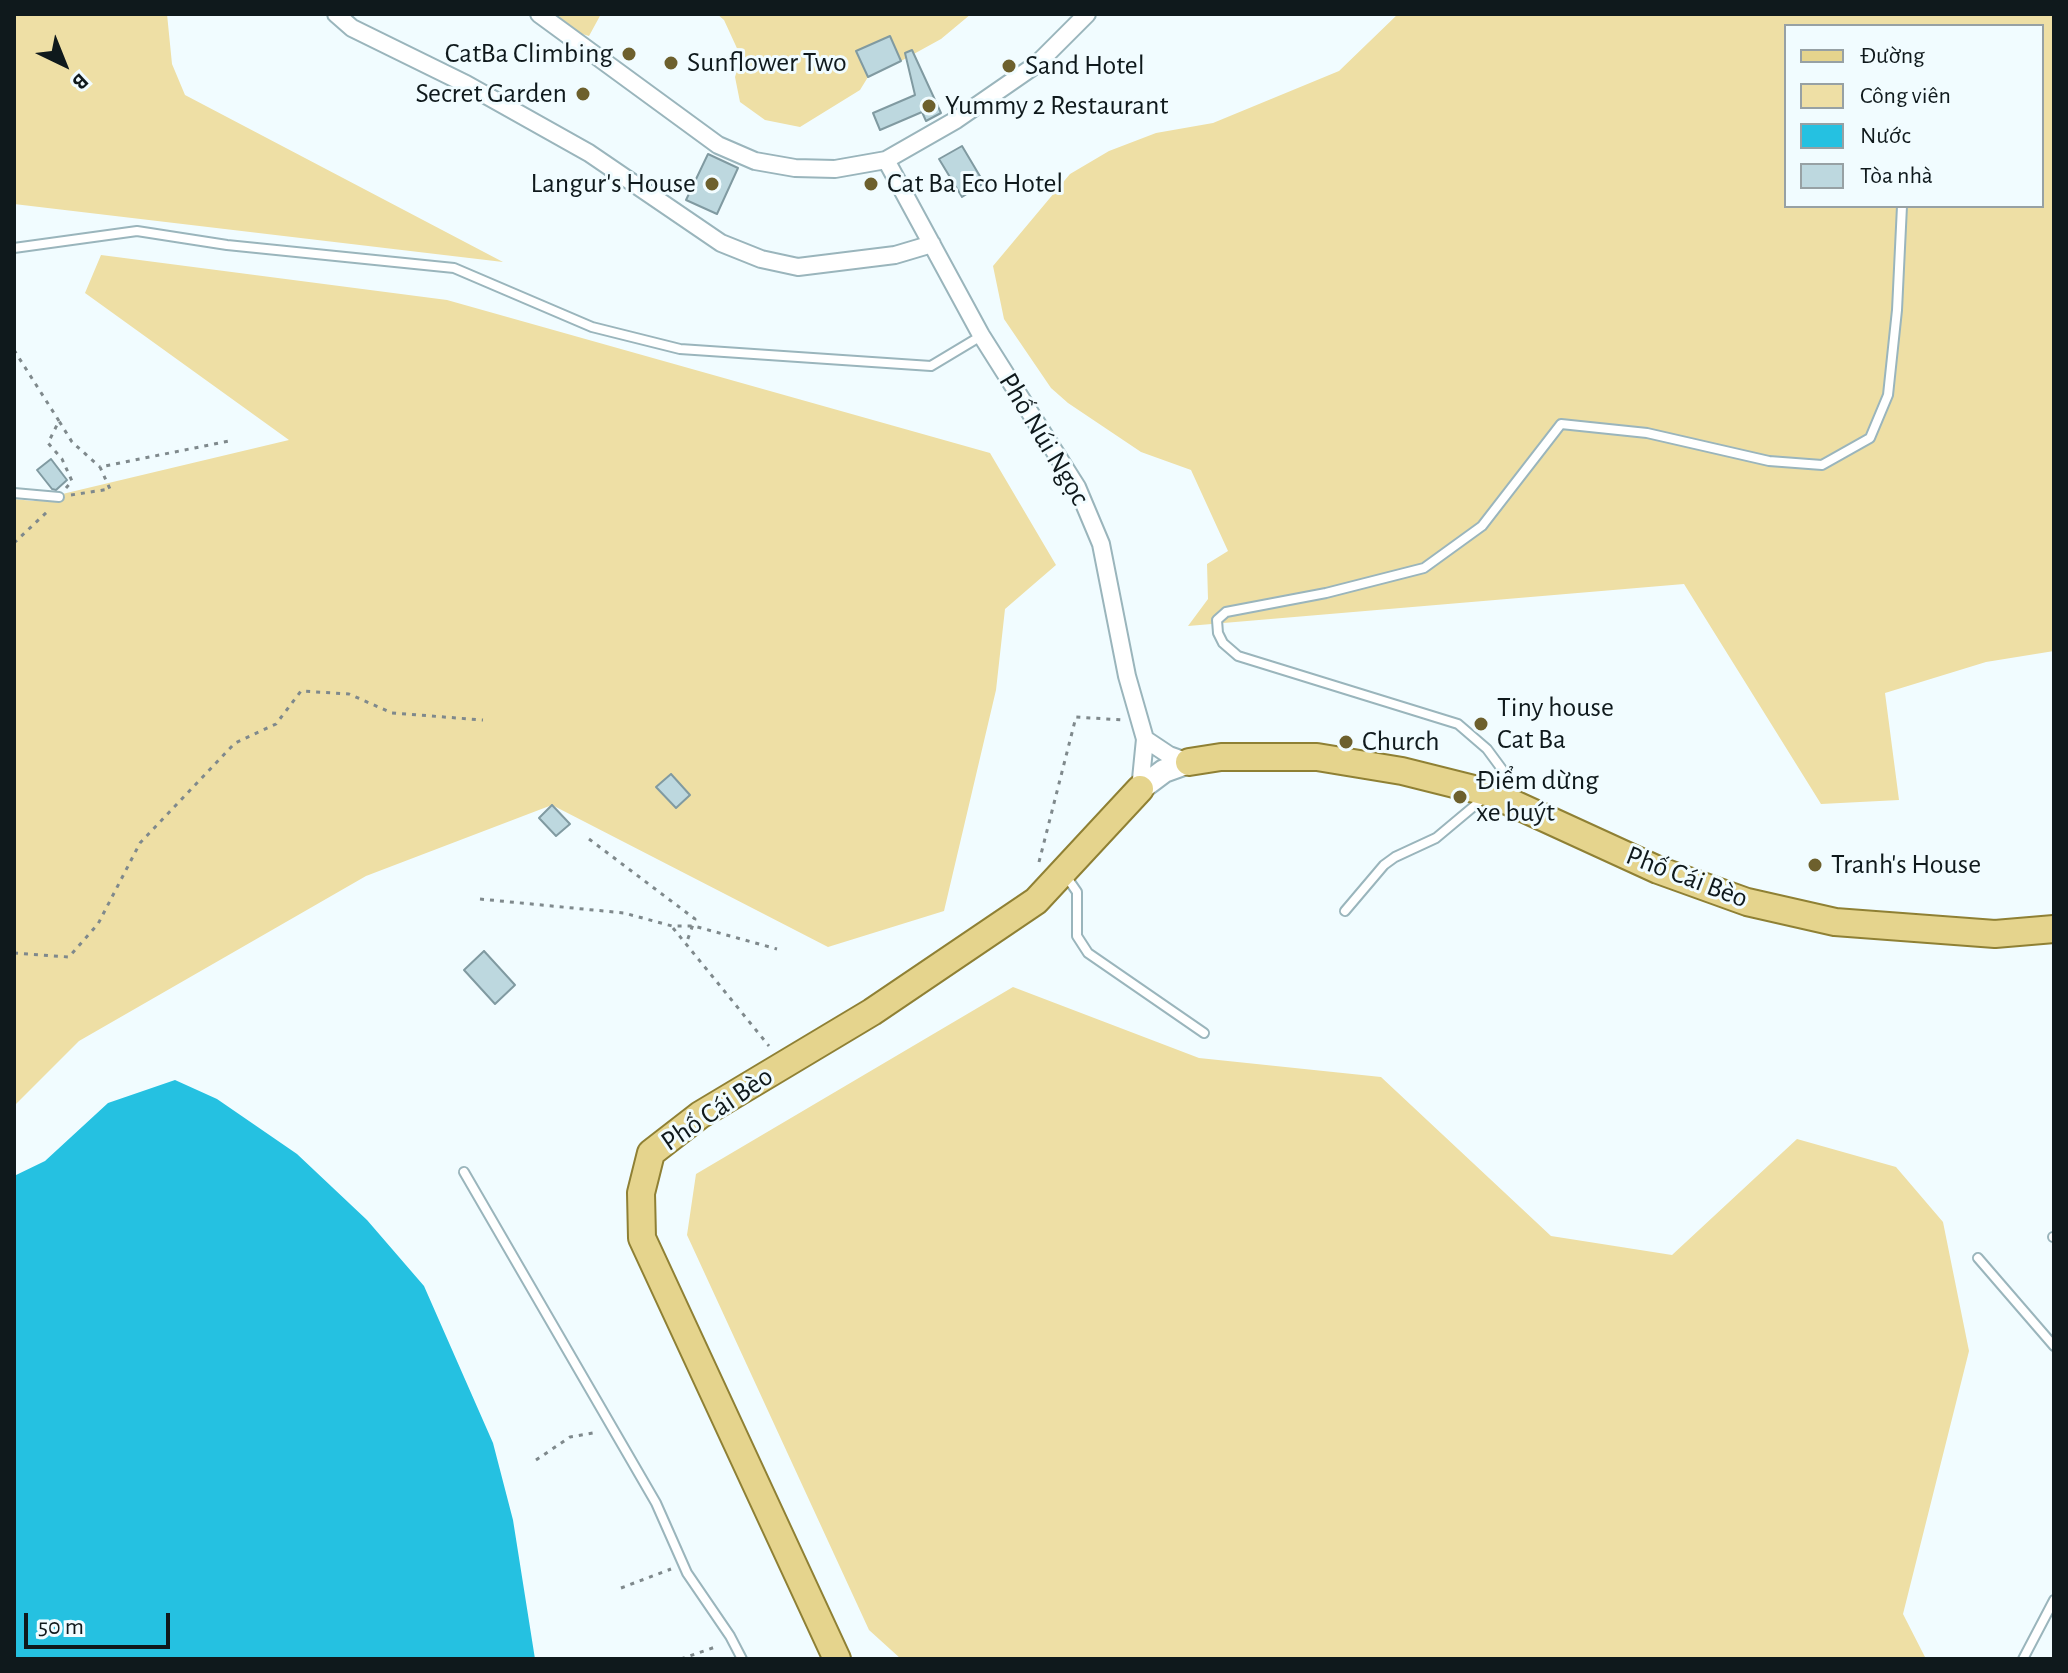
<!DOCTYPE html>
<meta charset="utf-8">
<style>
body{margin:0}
#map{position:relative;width:2068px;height:1673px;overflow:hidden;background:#f1fcff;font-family:"Alegreya Sans",sans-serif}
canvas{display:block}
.frame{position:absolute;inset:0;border:16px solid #0f191c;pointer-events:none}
.legend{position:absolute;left:1784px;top:24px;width:260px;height:184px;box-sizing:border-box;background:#f1fcff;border:2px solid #97a1a4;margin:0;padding:10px 14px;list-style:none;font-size:24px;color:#0f191c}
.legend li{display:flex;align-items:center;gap:16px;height:40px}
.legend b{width:40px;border:2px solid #97a1a4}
.north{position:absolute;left:24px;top:24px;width:80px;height:80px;-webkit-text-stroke:6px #f1fcff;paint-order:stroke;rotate:137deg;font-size:22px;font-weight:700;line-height:32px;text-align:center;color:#0f191c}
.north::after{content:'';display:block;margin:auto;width:28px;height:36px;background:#0f191c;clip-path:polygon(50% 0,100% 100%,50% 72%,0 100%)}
.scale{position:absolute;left:24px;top:1613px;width:146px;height:36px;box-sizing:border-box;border:4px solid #0f191c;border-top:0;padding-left:10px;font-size:24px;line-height:28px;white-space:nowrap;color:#0f191c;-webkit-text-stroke:6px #f1fcff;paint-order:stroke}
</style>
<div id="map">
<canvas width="2068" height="1673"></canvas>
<div class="frame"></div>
<ul class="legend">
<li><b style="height:10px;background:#e5d48d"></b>Đường</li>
<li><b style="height:22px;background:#eedfa5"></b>Công viên</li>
<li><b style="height:22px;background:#25c1e1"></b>Nước</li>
<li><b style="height:22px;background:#bdd8df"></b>Tòa nhà</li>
</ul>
<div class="north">B</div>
<div class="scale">50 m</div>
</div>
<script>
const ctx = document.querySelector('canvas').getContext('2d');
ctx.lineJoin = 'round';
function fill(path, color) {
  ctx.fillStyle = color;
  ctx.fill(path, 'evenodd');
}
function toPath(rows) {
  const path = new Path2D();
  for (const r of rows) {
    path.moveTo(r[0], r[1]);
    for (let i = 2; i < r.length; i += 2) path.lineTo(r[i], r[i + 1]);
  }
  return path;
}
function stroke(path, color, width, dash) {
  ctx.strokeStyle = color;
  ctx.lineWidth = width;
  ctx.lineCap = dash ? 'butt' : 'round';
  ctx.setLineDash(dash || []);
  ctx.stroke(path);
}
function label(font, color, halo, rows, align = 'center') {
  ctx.font = font + ' "Alegreya Sans",sans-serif';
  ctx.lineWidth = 6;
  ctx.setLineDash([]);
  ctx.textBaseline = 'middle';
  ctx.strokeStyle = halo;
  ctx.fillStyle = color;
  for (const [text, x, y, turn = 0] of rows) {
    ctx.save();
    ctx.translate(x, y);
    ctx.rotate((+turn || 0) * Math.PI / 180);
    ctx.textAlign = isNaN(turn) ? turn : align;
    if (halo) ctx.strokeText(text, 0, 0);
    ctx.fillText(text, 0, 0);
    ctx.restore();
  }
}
fill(toPath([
 [14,14,167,14,172,64,185,95,503,262,14,204],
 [550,14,601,14,589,36,572,31],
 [717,14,971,14,941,39,901,61,890,36,856,51,868,77,860,90,800,127,765,120,740,102,735,77,741,57,724,20],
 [1398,14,2054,14,2054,651,1986,662,1885,693,1899,800,1821,804,1684,584,1188,626,1208,599,1207,564,1228,551,1191,470,1141,452,1068,403,1051,388,1004,319,993,266,1070,174,1109,151,1156,133,1213,123,1339,71],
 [1786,26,2042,26,2042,206,1786,206],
 [101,255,447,300,990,453,1056,565,1005,609,996,690,944,911,828,947,552,805,366,876,79,1041,14,1106,14,499,33,501,289,440,85,293],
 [1013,987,1199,1058,1381,1077,1551,1236,1672,1255,1797,1139,1896,1167,1943,1222,1969,1351,1903,1614,1926,1659,901,1659,869,1630,687,1235,696,1174]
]), '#eedfa5');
fill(toPath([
 [175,1080,217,1099,297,1154,367,1220,424,1286,493,1443,513,1520,535,1659,14,1659,14,1176,45,1161,108,1103]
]), '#25c1e1');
const building = toPath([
 [890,36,901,61,868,77,856,51,890,36],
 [912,50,941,113,926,121,922,112,880,130,873,113,915,95,905,53,912,50],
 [962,146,984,183,962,197,939,159,962,146],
 [708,154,738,168,717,214,686,200,708,154],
 [51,459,67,480,56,490,52,489,37,470,51,459],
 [671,774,690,795,676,808,656,787,671,774],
 [552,805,570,824,556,836,539,818,552,805],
 [484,951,515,985,495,1004,464,970,484,951]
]);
fill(building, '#bdd8df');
stroke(building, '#809aa1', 2);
const lane = toPath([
 [14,248,137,231,227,245,454,268,592,327,680,349,931,366,981,336],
 [14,493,59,497],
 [1517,798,1504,772,1487,749,1458,724,1238,656,1223,643,1218,633,1217,620,1226,612,1326,593,1424,568,1482,526,1561,424,1647,433,1769,461,1822,465,1870,438,1888,395,1897,310,1902,206],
 [1066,876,1077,892,1077,936,1088,953,1204,1033],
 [1345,911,1384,865,1395,857,1436,838,1485,797],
 [464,1172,656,1503,687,1573,730,1636,742,1659],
 [2053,1237,2054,1237],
 [1978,1258,2054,1346],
 [2023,1659,2054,1600]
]);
const street = toPath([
 [336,14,352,28,466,84,589,153,721,243,761,259,798,267,895,255,932,244],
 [539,14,718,145,755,161,795,168,835,169,886,160,956,120,1037,64,1087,14],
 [886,160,981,335,1077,487,1101,544,1127,676,1145,739,1140,789],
 [1145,739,1169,755,1189,762]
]);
const secondary = toPath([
 [1140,789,1164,771,1189,762]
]);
const primary = toPath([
 [1189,762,1221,757,1317,757,1402,771,1490,793,1658,870,1747,902,1835,922,1995,934,2054,929],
 [837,1659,642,1238,641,1193,651,1153,700,1115,872,1012,1036,901,1140,789]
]);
stroke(lane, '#9ab5bc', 12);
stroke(street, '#9ab5bc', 20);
stroke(secondary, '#9ab5bc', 26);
stroke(primary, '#8f8034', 30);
stroke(toPath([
 [14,350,59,421],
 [66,488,72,481,62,459,48,443,59,421,72,442,100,467],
 [71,495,110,489,100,467,229,441],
 [14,543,49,510],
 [589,839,695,919,686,944],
 [1039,862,1076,717,1123,720],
 [480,899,624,913,672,926,694,926,777,949],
 [673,928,769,1046],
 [14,953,69,957,98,924,140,843,235,743,276,724,301,691,349,694,392,713,483,720],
 [536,1460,570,1437,598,1432],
 [621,1588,671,1569],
 [681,1659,718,1646]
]), '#7f898c', 3, [4, 6]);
stroke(lane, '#fff', 8);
stroke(street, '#fff', 16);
stroke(secondary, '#fff', 22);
stroke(primary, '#e5d48d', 26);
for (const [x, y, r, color] of [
 [629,54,8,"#6d602d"],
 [671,63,8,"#6d602d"],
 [1009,66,8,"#6d602d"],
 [583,94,8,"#6d602d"],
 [929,106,8,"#6d602d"],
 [712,184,8,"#6d602d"],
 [871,184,8,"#6d602d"],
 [1481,724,8,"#6d602d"],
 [1346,742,8,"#6d602d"],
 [1460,797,8,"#6d602d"],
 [1815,865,8,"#6d602d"]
]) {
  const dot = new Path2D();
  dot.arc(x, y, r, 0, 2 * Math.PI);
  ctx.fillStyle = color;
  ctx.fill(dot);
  stroke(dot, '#f1fcff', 3);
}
label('28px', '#0f191c', '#f1fcff', [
 ["CatBa Climbing",613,54,"right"],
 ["Sunflower Two",687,63],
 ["Sand Hotel",1025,66],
 ["Secret Garden",567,94,"right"],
 ["Yummy 2 Restaurant",945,106],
 ["Langur's House",696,184,"right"],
 ["Cat Ba Eco Hotel",887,184],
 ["Tiny house",1497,708],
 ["Cat Ba",1497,740],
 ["Church",1362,742],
 ["Điểm dừng",1476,781],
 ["xe buýt",1476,813],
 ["Tranh's House",1831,865]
], 'left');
label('28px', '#0f191c', '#f1fcff', [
 ["Phố Núi Ngọc",1044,439,59],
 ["Phố Cái Bèo",1687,877,21],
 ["Phố Cái Bèo",717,1109,-34]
]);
</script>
